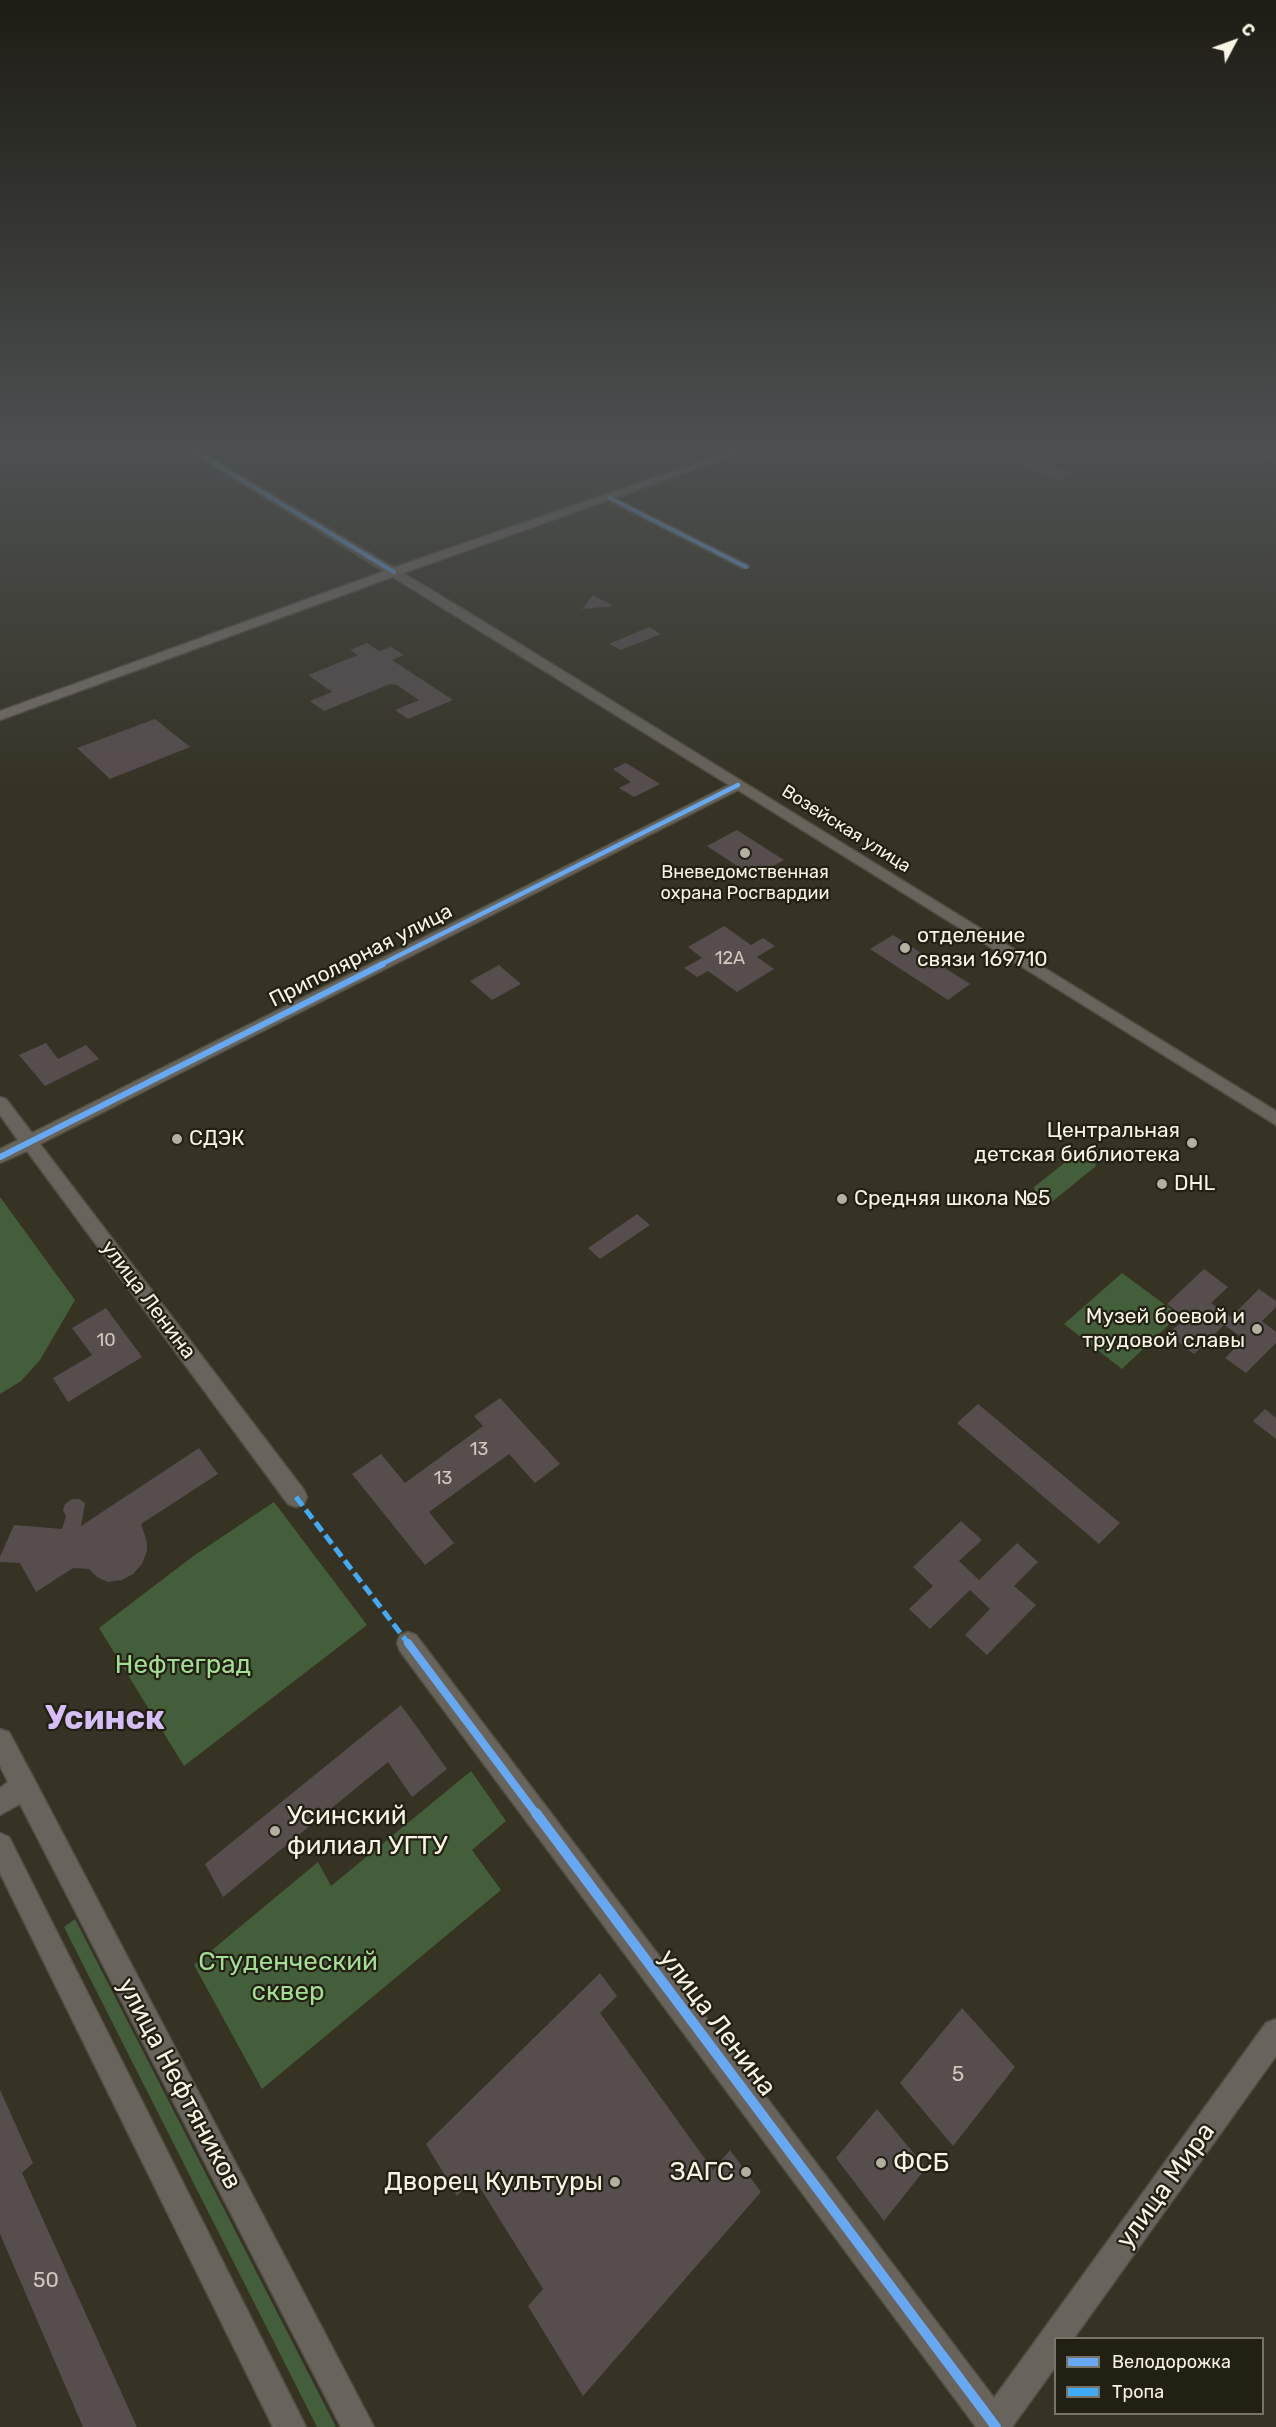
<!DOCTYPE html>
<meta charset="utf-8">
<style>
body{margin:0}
#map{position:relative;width:1276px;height:2427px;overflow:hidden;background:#363325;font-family:Rubik,sans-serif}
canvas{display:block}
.legend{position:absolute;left:1054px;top:2337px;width:210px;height:78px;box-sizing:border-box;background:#221f13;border:2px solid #787467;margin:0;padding:8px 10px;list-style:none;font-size:18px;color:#f8f4e4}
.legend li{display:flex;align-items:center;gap:12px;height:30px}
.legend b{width:30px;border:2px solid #787467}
.north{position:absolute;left:1204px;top:12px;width:60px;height:60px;-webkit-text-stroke:4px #221f13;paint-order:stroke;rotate:49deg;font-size:16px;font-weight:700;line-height:24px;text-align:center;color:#f8f4e4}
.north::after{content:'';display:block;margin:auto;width:21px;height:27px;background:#f8f4e4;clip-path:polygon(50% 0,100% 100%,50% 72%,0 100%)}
</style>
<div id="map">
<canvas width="1276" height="2427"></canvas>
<ul class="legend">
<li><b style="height:8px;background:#66a8f1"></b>Велодорожка</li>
<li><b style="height:8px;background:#42abf6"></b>Тропа</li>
</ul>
<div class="north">С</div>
</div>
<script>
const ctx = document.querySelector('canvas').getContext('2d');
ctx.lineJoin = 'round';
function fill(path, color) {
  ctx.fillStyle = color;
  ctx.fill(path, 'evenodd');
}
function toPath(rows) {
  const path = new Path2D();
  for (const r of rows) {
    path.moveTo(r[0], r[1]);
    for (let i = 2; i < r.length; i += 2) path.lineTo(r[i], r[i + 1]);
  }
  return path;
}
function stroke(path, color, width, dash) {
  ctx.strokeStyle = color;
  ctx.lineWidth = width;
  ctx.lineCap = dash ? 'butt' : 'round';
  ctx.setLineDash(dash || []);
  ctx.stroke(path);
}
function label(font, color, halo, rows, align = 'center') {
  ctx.font = font + ' Rubik,sans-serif';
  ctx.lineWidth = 4.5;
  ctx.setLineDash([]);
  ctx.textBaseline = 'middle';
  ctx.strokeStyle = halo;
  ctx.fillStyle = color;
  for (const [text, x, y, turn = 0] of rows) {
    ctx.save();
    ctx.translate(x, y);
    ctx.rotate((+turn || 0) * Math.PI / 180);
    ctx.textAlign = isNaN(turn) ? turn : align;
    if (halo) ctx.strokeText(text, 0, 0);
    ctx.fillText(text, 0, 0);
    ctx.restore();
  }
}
fill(toPath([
 [1077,1153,1084,1154,1094,1161,1096,1166,1053,1201,1047,1200,1035,1192,1034,1187],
 [0,1197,75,1300,40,1360,21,1381,0,1394],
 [1122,1273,1179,1315,1122,1369,1064,1324],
 [274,1502,367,1625,184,1766,99,1628,192,1557],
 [471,1771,506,1821,472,1850,501,1890,262,2089,194,1965,318,1862,331,1886],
 [75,1919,336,2427,317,2427,64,1927]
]), '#435e3a');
fill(toPath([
 [1026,457,1074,474,1060,480,1023,466],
 [593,595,613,606,582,609],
 [649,627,661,634,621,650,609,644],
 [367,643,379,651,391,647,404,655,392,660,453,700,408,719,395,710,419,700,397,685,390,684,324,711,310,701,332,692,308,675,358,655,350,650],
 [155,719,190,747,110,779,77,748],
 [626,763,660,784,634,797,619,788,631,782,613,769],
 [737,830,784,860,762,872,757,868,748,873,707,846],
 [724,926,751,945,763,938,775,946,757,957,774,969,737,992,708,971,697,977,684,968,702,958,688,947],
 [893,935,970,984,948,1000,870,949],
 [499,965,521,984,492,1000,470,981],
 [46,1043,58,1059,86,1045,99,1059,45,1086,19,1055],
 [637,1214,650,1225,600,1259,588,1248],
 [1204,1269,1228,1287,1211,1303,1231,1317,1259,1289,1276,1301,1276,1307,1262,1321,1276,1332,1276,1343,1246,1373,1225,1358,1244,1339,1224,1325,1194,1354,1168,1334,1186,1318,1167,1304],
 [106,1308,142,1357,68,1402,53,1378,92,1355,72,1328],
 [500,1398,560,1464,535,1483,509,1454,429,1512,454,1543,425,1565,352,1474,381,1454,405,1483,483,1426,474,1416],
 [978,1404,1120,1523,1099,1544,957,1423],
 [1265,1409,1276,1418,1276,1439,1253,1421],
 [199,1448,218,1474,141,1524,147,1542,147,1551,142,1564,133,1574,122,1580,108,1582,97,1577,89,1569,73,1568,36,1592,20,1563,0,1562,0,1557,14,1525,62,1529,66,1516,63,1510,65,1504,72,1499,79,1499,85,1503,81,1526],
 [961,1521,982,1540,959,1561,979,1580,1017,1543,1038,1562,1014,1586,1036,1605,987,1655,965,1635,990,1609,970,1590,930,1629,909,1609,933,1586,913,1567],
 [401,1705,447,1769,412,1797,388,1762,223,1897,205,1864],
 [600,1973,617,1996,600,2013,713,2170,730,2150,761,2192,583,2396,528,2306,543,2289,474,2178,457,2196,426,2144],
 [962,2008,1015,2067,953,2146,900,2083],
 [0,2090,33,2163,22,2173,137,2427,83,2427,0,2234],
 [877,2109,926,2168,884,2221,836,2158]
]), '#564d4d');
const street = toPath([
 [1240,449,1250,449,1276,458,1276,462,1240,449],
 [610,496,749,565,750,567,743,569,607,500,606,498,610,496]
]);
const secondary = toPath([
 [186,449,197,449,471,614,1276,1111,1276,1125,738,790,40,1144,304,1490,307,1497,304,1504,296,1507,288,1504,27,1151,0,1163,0,1149,18,1140,0,1115,0,1097,6,1099,32,1133,729,785,186,449],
 [408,1632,416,1635,994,2398,1266,2023,1276,2019,1276,2056,1074,2338,1056,2338,1056,2366,1012,2427,976,2427,400,1651,397,1643,400,1635,408,1632],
 [0,1729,9,1732,33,1777,374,2427,341,2427,20,1804,0,1815,0,1788,8,1782,0,1766,0,1729],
 [0,1833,9,1837,306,2427,273,2427,0,1873,0,1833]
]);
const primary = toPath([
 [737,449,752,449,398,575,0,720,0,711,390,569,737,449]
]);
stroke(street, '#514e42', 2);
stroke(secondary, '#514e42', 3);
stroke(primary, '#514e42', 3);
fill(street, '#646156');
fill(secondary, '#68635b');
fill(primary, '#756d66');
stroke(toPath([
 [296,1497,408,1643]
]), '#42abf6', 5, [11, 5]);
stroke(toPath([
 [191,449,394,572],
 [610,498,746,567]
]), '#66a8f1', 4);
stroke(toPath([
 [380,965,738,785]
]), '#66a8f1', 4.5);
stroke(toPath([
 [0,1157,383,964]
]), '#66a8f1', 6);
stroke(toPath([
 [408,1643,537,1815]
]), '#66a8f1', 8);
stroke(toPath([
 [536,1813,996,2427]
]), '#66a8f1', 10);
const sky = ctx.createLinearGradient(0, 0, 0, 789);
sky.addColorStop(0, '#1e1c14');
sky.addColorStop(0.57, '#4c5051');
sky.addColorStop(1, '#4c505100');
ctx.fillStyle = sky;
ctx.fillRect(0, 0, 1276, 789);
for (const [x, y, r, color] of [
 [745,853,6,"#b4b0a1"],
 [905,948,6,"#b4b0a1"],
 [177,1139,6,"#b4b0a1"],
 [1192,1143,6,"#b4b0a1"],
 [1162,1184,6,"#b4b0a1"],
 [842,1199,6,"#b4b0a1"],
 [1257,1329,6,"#b4b0a1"],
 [275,1831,6,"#b4b0a1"],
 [881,2163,6,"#b4b0a1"],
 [746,2172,6,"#b4b0a1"],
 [615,2182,6,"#b4b0a1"]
]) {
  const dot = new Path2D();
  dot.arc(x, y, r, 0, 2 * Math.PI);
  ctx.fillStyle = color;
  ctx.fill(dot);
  stroke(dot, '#221f13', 2);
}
label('18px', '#f8f4e4', '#221f13', [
 ["Возейская улица",846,829,32]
]);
label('18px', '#f8f4e4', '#221f13', [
 ["Вневедомственная",745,873],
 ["охрана Росгвардии",745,894]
]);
label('18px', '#d0cabe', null, [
 ["12А",730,959],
 ["10",106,1341],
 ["13",479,1450],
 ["13",443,1479]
]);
label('21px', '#f8f4e4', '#221f13', [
 ["отделение",917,936],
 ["связи 169710",917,960],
 ["Центральная",1180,1131,"right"],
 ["детская библиотека",1180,1155,"right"],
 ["СДЭК",189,1139],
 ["DHL",1174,1184],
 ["Средняя школа №5",854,1199],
 ["Музей боевой и",1245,1317,"right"],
 ["трудовой славы",1245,1341,"right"]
], 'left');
label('21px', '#f8f4e4', '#221f13', [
 ["Приполярная улица",361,956,-27],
 ["улица Ленина",148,1300,53]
]);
label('21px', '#d0cabe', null, [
 ["5",958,2075],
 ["50",46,2281]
]);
label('26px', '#a4de96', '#221f13', [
 ["Нефтеград",183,1665],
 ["Студенческий",288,1962],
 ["сквер",288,1992]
]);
label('26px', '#f8f4e4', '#221f13', [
 ["Усинский",287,1816],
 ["филиал УГТУ",287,1846],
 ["ФСБ",893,2163],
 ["ЗАГС",734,2172,"right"],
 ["Дворец Культуры",603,2182,"right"]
], 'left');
label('26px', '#f8f4e4', '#221f13', [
 ["улица Ленина",717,2023,53],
 ["улица Нефтяников",179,2084,62],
 ["улица Мира",1166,2186,-54]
]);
label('bold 33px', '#d4bef5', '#221f13', [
 ["Усинск",105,1719]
]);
</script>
